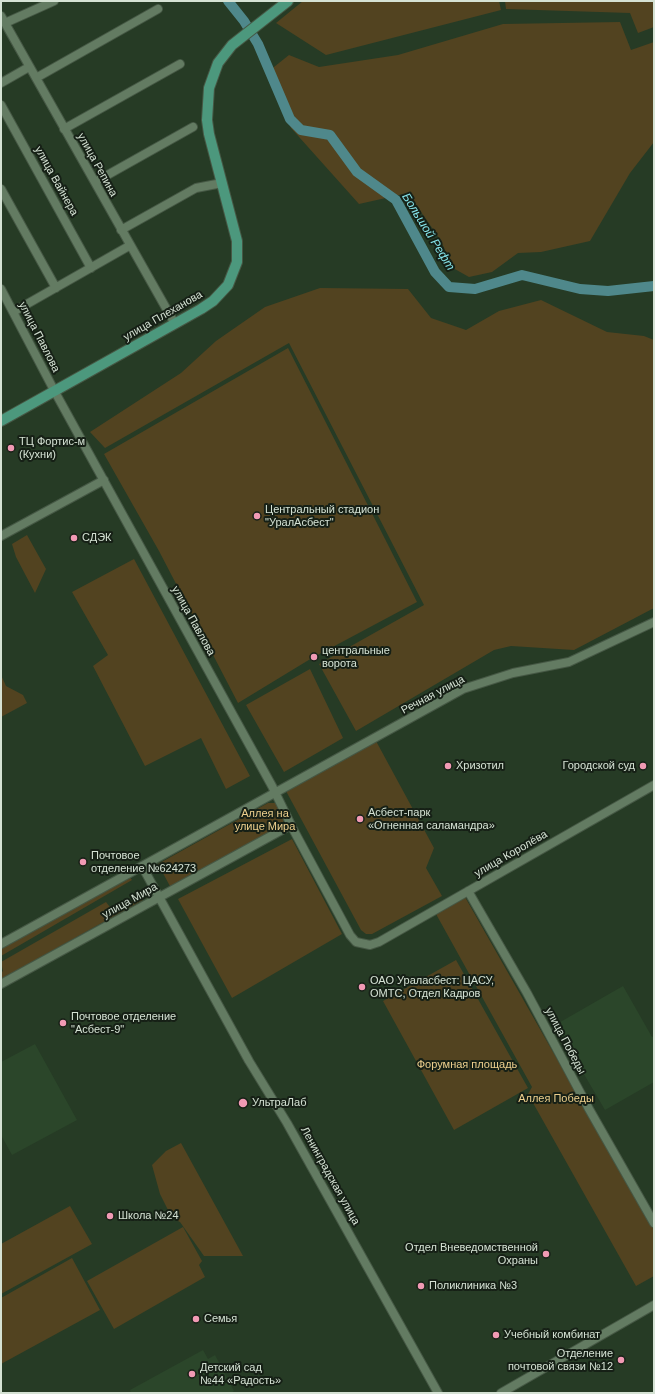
<!DOCTYPE html>
<meta charset="utf-8">
<style>
body{margin:0}
#map{position:relative;width:655px;height:1394px;overflow:hidden;background:#263b25;font-family:Arial,sans-serif}
canvas{display:block}
.frame{position:absolute;inset:0;border:2px solid #d5e2d4;pointer-events:none}
</style>
<div id="map">
<canvas width="655" height="1394"></canvas>
<div class="frame"></div>
</div>
<script>
const ctx = document.querySelector('canvas').getContext('2d');
ctx.lineJoin = 'round';
function fill(path, color) {
  ctx.fillStyle = color;
  ctx.fill(path, 'evenodd');
}
function toPath(rows) {
  const path = new Path2D();
  for (const r of rows) {
    path.moveTo(r[0], r[1]);
    for (let i = 2; i < r.length; i += 2) path.lineTo(r[i], r[i + 1]);
  }
  return path;
}
function stroke(path, color, width, dash) {
  ctx.strokeStyle = color;
  ctx.lineWidth = width;
  ctx.lineCap = dash ? 'butt' : 'round';
  ctx.setLineDash(dash || []);
  ctx.stroke(path);
}
function label(font, color, halo, rows, align = 'center') {
  ctx.font = font + ' Arial,sans-serif';
  ctx.lineWidth = 4;
  ctx.setLineDash([]);
  ctx.textBaseline = 'middle';
  ctx.strokeStyle = halo;
  ctx.fillStyle = color;
  for (const [text, x, y, turn = 0] of rows) {
    ctx.save();
    ctx.translate(x, y);
    ctx.rotate((+turn || 0) * Math.PI / 180);
    ctx.textAlign = isNaN(turn) ? turn : align;
    if (halo) ctx.strokeText(text, 0, 0);
    ctx.fillText(text, 0, 0);
    ctx.restore();
  }
}
fill(toPath([
 [623,986,652,1037,654,1036,654,1082,605,1110,555,1025],
 [35,1044,77,1120,12,1155,1,1135,1,1062],
 [203,1350,208,1359,215,1355,234,1391,231,1393,131,1393,130,1390]
]), '#2b462a');
fill(toPath([
 [303,1,499,1,501,10,326,55,276,23],
 [505,1,654,1,654,27,638,33,630,13,506,9],
 [620,22,631,50,654,42,654,142,630,173,590,241,541,252,518,253,492,272,469,277,453,268,441,241,408,193,359,204,291,128,269,71,289,55,319,67,398,55,503,24],
 [320,288,408,289,431,318,466,330,499,311,541,300,607,332,644,336,654,340,654,608,574,650,511,646,494,650,356,731,319,664,424,605,289,343,105,448,90,432,181,373,216,341,265,307],
 [288,348,417,602,312,658,238,703,159,551,104,454],
 [27,535,46,569,35,593,16,557,12,544],
 [134,559,250,776,226,789,201,738,145,766,93,666,108,655,72,592],
 [310,669,343,738,284,772,246,705],
 [1,675,6,686,23,695,27,703,1,717],
 [376,741,434,848,426,868,442,896,372,934,366,934,361,930,286,791],
 [268,803,277,803,285,818,281,826,171,888,158,864],
 [292,839,342,934,232,998,178,899],
 [129,876,132,880,1,956,1,949],
 [141,897,143,900,1,979,1,973,3,971,1,962,106,902,113,911],
 [465,897,654,1230,654,1276,636,1286,528,1094,532,1087,436,914],
 [456,960,528,1088,454,1130,383,1001],
 [181,1143,243,1256,204,1256,180,1222,172,1218,160,1194,152,1165,166,1151],
 [70,1206,92,1244,1,1294,1,1244],
 [183,1227,202,1261,199,1265,205,1277,114,1329,87,1281],
 [72,1258,100,1310,1,1364,1,1298]
]), '#524320');
stroke(toPath([
 [228,1,244,21,258,44,290,119,301,130,330,135,357,172,396,200,435,272,449,287,475,289,522,275,580,289,608,291,654,286]
]), '#4f888b', 10);
const minor = toPath([
 [1,16,175,324],
 [5,23,54,1],
 [36,78,158,9],
 [1,83,29,67],
 [1,105,91,268],
 [64,129,180,64],
 [95,182,193,127],
 [1,189,56,288],
 [121,230,196,188,222,183],
 [1,289,55,392,272,786,293,829,350,935,356,942,370,945,379,942,654,785],
 [13,312,129,246],
 [1,536,104,480],
 [142,866,249,1061,287,1123,438,1393],
 [468,891,527,993,589,1109,654,1223],
 [1,944,463,689,513,673,569,662,654,622],
 [1,984,291,825],
 [501,1393,654,1305]
]);
const major = toPath([
 [1,421,201,309,213,301,228,285,237,262,237,241,209,134,207,120,209,88,218,63,232,45,288,1]
]);
stroke(minor, '#465845', 10);
stroke(major, '#465845', 12);
stroke(minor, '#637b62', 8);
stroke(major, '#4c987d', 10);
for (const [x, y, r, color] of [
 [11,448,4,"#f19ab4"],
 [257,516,4,"#f19ab4"],
 [74,538,4,"#f19ab4"],
 [314,657,4,"#f19ab4"],
 [448,766,4,"#f19ab4"],
 [643,766,4,"#f19ab4"],
 [360,819,4,"#f19ab4"],
 [83,862,4,"#f19ab4"],
 [362,987,4,"#f19ab4"],
 [63,1023,4,"#f19ab4"],
 [243,1103,5,"#f19ab4"],
 [110,1216,4,"#f19ab4"],
 [546,1254,4,"#f19ab4"],
 [421,1286,4,"#f19ab4"],
 [196,1319,4,"#f19ab4"],
 [496,1335,4,"#f19ab4"],
 [621,1360,4,"#f19ab4"],
 [192,1374,4,"#f19ab4"]
]) {
  const dot = new Path2D();
  dot.arc(x, y, r, 0, 2 * Math.PI);
  ctx.fillStyle = color;
  ctx.fill(dot);
  stroke(dot, '#162016', 1.5);
}
label('11px', '#d5e2d4', '#162016', [
 ["улица Репина",97,165,61],
 ["улица Вайнера",56,181,61],
 ["улица Плеханова",163,316,-30],
 ["улица Павлова",39,337,63],
 ["улица Павлова",193,621,61],
 ["Речная улица",433,695,-28],
 ["улица Королёва",511,854,-30],
 ["улица Мира",130,901,-29],
 ["улица Победы",565,1041,62],
 ["Ленинградская улица",330,1176,61]
]);
label('11px', '#d5e2d4', '#162016', [
 ["ТЦ Фортис-м",19,442],
 ["(Кухни)",19,455],
 ["Центральный стадион",265,510],
 ["\"УралАсбест\"",265,523],
 ["СДЭК",82,538],
 ["центральные",322,651],
 ["ворота",322,664],
 ["Хризотил",456,766],
 ["Городской суд",635,766,"right"],
 ["Асбест-парк",368,813],
 ["«Огненная саламандра»",368,826],
 ["Почтовое",91,856],
 ["отделение №624273",91,869],
 ["ОАО Ураласбест: ЦАСУ,",370,981],
 ["ОМТС, Отдел Кадров",370,994],
 ["Почтовое отделение",71,1017],
 ["\"Асбест-9\"",71,1030],
 ["УльтраЛаб",252,1103],
 ["Школа №24",118,1216],
 ["Отдел Вневедомственной",538,1248,"right"],
 ["Охраны",538,1261,"right"],
 ["Поликлиника №3",429,1286],
 ["Семья",204,1319],
 ["Учебный комбинат",504,1335],
 ["Отделение",613,1354,"right"],
 ["почтовой связи №12",613,1367,"right"],
 ["Детский сад",200,1368],
 ["№44 «Радость»",200,1381]
], 'left');
label('11px', '#eed08e', '#162016', [
 ["Аллея на",265,814],
 ["улице Мира",265,827],
 ["Форумная площадь",467,1065],
 ["Аллея Победы",556,1099]
]);
label('italic 12px', '#85e3e9', '#162016', [
 ["Большой Рефт",428,232,58]
]);
</script>
